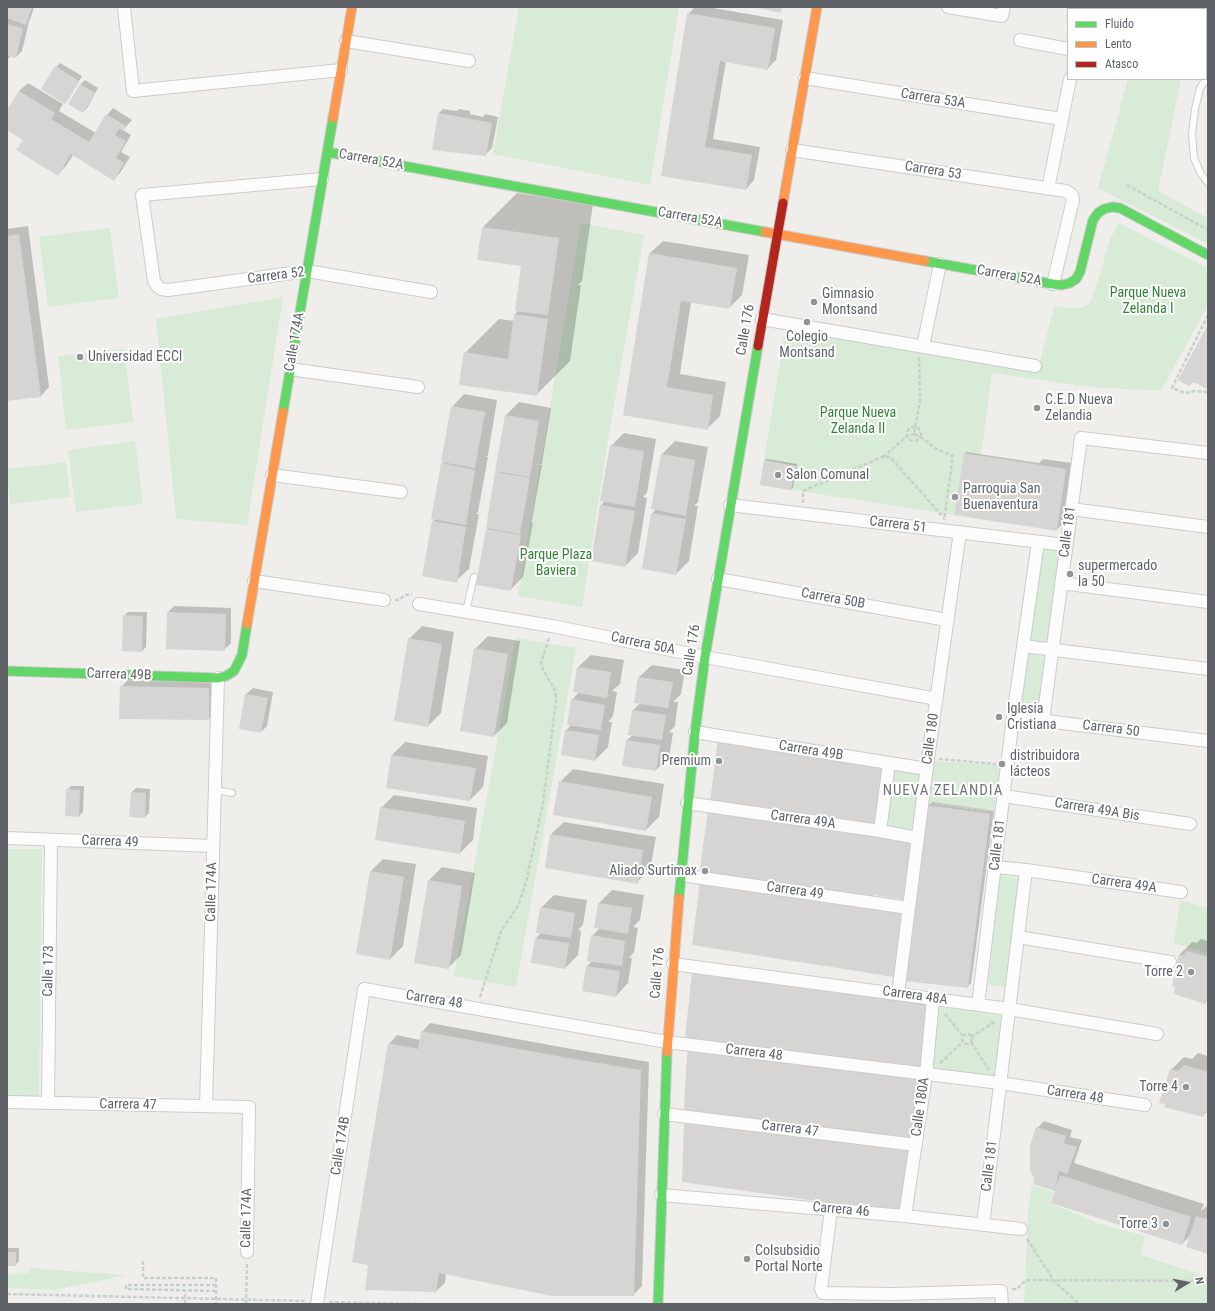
<!DOCTYPE html>
<meta charset="utf-8">
<style>
body{margin:0}
#map{position:relative;width:1215px;height:1311px;overflow:hidden;background:#efeeea;font-family:"Roboto Condensed",sans-serif}
canvas{display:block}
.frame{position:absolute;inset:0;border:8px solid #5f6368;pointer-events:none}
.legend{position:absolute;left:1067px;top:8px;width:140px;height:72px;box-sizing:border-box;background:#fff;border:1px solid #bfc1c3;margin:0;padding:5px 7px;list-style:none;font-size:12px;color:#5f6368}
.legend li{display:flex;align-items:center;gap:8px;height:20px}
.legend b{width:20px;border:1px solid #bfc1c3}
.north{position:absolute;left:1167px;top:1263px;width:40px;height:40px;-webkit-text-stroke:3px #fff;paint-order:stroke;rotate:80deg;font-size:11px;font-weight:700;line-height:16px;text-align:center;color:#5f6368}
.north::after{content:'';display:block;margin:auto;width:14px;height:18px;background:#5f6368;clip-path:polygon(50% 0,100% 100%,50% 72%,0 100%)}
</style>
<div id="map">
<canvas width="1215" height="1311"></canvas>
<div class="frame"></div>
<ul class="legend">
<li><b style="height:5px;background:#63d668"></b>Fluido</li>
<li><b style="height:5px;background:#ff974d"></b>Lento</li>
<li><b style="height:5px;background:#b3261e"></b>Atasco</li>
</ul>
<div class="north">N</div>
</div>
<script>
const ctx = document.querySelector('canvas').getContext('2d');
ctx.lineJoin = 'round';
function fill(path, color) {
  ctx.fillStyle = color;
  ctx.fill(path, 'evenodd');
}
function toPath(rows) {
  const path = new Path2D();
  for (const r of rows) {
    if (r.length === 3) {
      path.moveTo(r[0] + r[2], r[1]);
      path.arc(r[0], r[1], r[2], 0, 2 * Math.PI);
      continue;
    }
    path.moveTo(r[0], r[1]);
    for (let i = 2; i < r.length; i += 2) path.lineTo(r[i], r[i + 1]);
  }
  return path;
}
function stroke(path, color, width, dash) {
  ctx.strokeStyle = color;
  ctx.lineWidth = width;
  ctx.lineCap = dash ? 'butt' : 'round';
  ctx.setLineDash(dash || []);
  ctx.stroke(path);
}
function label(font, color, halo, rows, align = 'center') {
  ctx.font = font + ' "Roboto Condensed",sans-serif';
  ctx.lineWidth = 4;
  ctx.setLineDash([]);
  ctx.textBaseline = 'middle';
  ctx.strokeStyle = halo;
  ctx.fillStyle = color;
  for (const [text, x, y, turn = 0] of rows) {
    ctx.save();
    ctx.translate(x, y);
    ctx.rotate((+turn || 0) * Math.PI / 180);
    ctx.textAlign = isNaN(turn) ? turn : align;
    if (halo) ctx.strokeText(text, 0, 0);
    ctx.fillText(text, 0, 0);
    ctx.restore();
  }
}
fill(toPath([
 [519,7,679,7,650,185,493,154],
 [1147,7,1208,7,1208,45,1206,47,1206,9,1147,9],
 [1128,79,1181,79,1158,191,1208,218,1208,244,1098,188],
 [581,223,644,235,610,428,582,607,518,596],
 [1119,223,1208,268,1208,305,1161,391,1090,387,992,373,981,456,964,453,954,515,760,485,785,331,1038,369,1054,307,1082,308,1089,304,1094,294,1110,239],
 [110,228,119,298,48,307,39,237],
 [283,297,247,525,176,519,156,319],
 [124,349,133,422,66,430,58,356],
 [135,441,143,504,76,512,68,450],
 [66,462,70,497,10,504,7,469],
 [1042,545,1063,548,1050,645,1029,642],
 [516,638,576,648,516,987,454,976],
 [1028,654,1045,657,1038,712,1020,710],
 [931,761,995,765,1000,766,994,811,927,802],
 [894,766,924,771,916,831,886,826],
 [7,849,42,849,39,1097,7,1097],
 [1000,876,1019,878,1007,987,988,985],
 [1180,900,1208,908,1208,953,1174,943],
 [939,1007,1002,1016,995,1079,931,1071],
 [1032,1185,1054,1192,1051,1203,1097,1223,1145,1236,1141,1255,1208,1277,1208,1304,1024,1304,1028,1212],
 [30,1268,68,1271,126,1275,55,1290,7,1288,7,1274,28,1273]
]), '#d8ebd6');
fill(toPath([
 [7,7,34,7,30,20,28,22,29,22,22,51,16,57,11,56,7,60],
 [695,7,707,7,783,20,776,60,768,68,726,61,713,139,760,147,754,180,746,189,662,175,688,14],
 [60,63,82,76,69,98,65,102,56,67],
 [85,80,98,88,87,108,83,112,70,104,81,84],
 [28,83,63,104,59,111,96,133,107,115,113,108,132,120,123,130,131,135,121,152,130,157,120,173,114,179,73,155,66,166,58,174,24,139,7,129,7,112,19,91],
 [443,109,457,111,459,109,470,111,470,114,483,117,485,114,498,117,492,148,485,155,439,113],
 [517,193,593,204,582,281,578,285,581,285,570,361,536,395,465,353,499,319,514,321,515,314,519,310,523,265,483,227],
 [28,226,49,387,41,396,7,400,7,229],
 [663,241,749,255,742,295,729,308,691,302,680,374,726,382,720,416,707,429,624,415,650,253],
 [464,394,497,400,488,455,486,457,488,457,478,512,476,514,479,514,469,569,456,581,423,576,433,521,435,519,442,464,444,462,452,407],
 [519,402,551,408,542,463,540,465,542,465,532,520,531,522,533,522,523,577,510,590,487,529,489,527,506,415],
 [624,433,656,439,647,493,643,497,647,498,638,553,625,566,592,560,601,505,605,501,611,446],
 [675,441,708,447,698,502,694,506,698,506,689,561,676,574,652,514,656,509,652,509,662,454],
 [966,452,1039,463,1043,459,1072,463,1063,524,1056,530,965,453],
 [767,459,797,464,793,488,791,489,765,460],
 [174,606,231,608,231,643,224,650,168,612],
 [128,612,147,612,146,647,142,651,124,616],
 [422,626,454,632,441,713,428,726,409,639],
 [488,636,520,641,507,723,494,736,475,649],
 [591,655,624,660,620,684,612,691,617,692,613,716,608,722,612,722,608,747,595,760,566,730,571,725,572,700,579,692,578,667],
 [652,665,685,670,681,694,673,702,678,702,675,726,669,732,673,733,669,757,656,770,627,740,633,735,633,710,640,703,639,677],
 [128,680,215,682,214,713,208,719,121,687],
 [253,688,273,692,267,726,261,732,241,729,246,694],
 [405,742,488,756,483,787,470,800,392,755],
 [573,769,664,784,659,817,646,830,560,782],
 [71,786,84,786,83,812,79,816,67,790],
 [136,788,150,789,149,813,145,817,132,792],
 [394,795,477,808,473,840,460,853,381,808],
 [932,802,994,811,971,983,967,987,928,806],
 [564,822,656,837,650,870,637,882,551,834],
 [383,859,416,864,403,946,390,959,371,871],
 [442,867,475,873,461,955,448,968,429,880],
 [612,890,644,895,640,920,633,927,638,928,634,952,629,958,632,958,628,983,616,996,587,966,592,961,592,936,600,928,595,927,599,903],
 [554,895,587,900,583,925,578,930,581,931,578,955,565,968,536,938,541,933,541,908],
 [1201,939,1208,941,1208,1000,1205,1003,1179,955,1192,942,1197,943],
 [693,972,934,1002,926,1067],
 [430,1023,566,1048,649,1062,642,1286,633,1295,446,1273,445,1283,436,1291,389,1044,397,1035,420,1040,422,1032],
 [689,1048,924,1077,912,1141],
 [1198,1053,1208,1056,1208,1111,1202,1116,1171,1070,1184,1057,1192,1059],
 [1044,1121,1072,1130,1070,1137,1082,1140,1074,1163,1204,1204,1201,1211,1208,1205,1208,1253,1190,1236,1182,1244,1057,1187,1055,1190,1037,1128],
 [7,1248,19,1248,19,1261,15,1265,7,1265]
]), '#0003');
fill(toPath([
 [7,7,32,7,26,25,7,18],
 [754,7,782,7,781,13],
 [687,13,775,28,768,70,720,61,705,147,752,155,746,190,661,176],
 [7,24,23,28,16,58,7,56],
 [55,66,79,81,65,104,41,89],
 [80,84,95,93,83,113,68,104],
 [19,91,55,113,51,119,89,142,106,114,126,126,123,131,119,129,115,135,126,141,116,158,124,163,114,181,71,154,58,176,16,150,23,140,7,130,7,110],
 [438,113,492,123,486,156,432,150],
 [482,227,559,238,548,315,515,311,521,266,477,260],
 [19,234,41,397,7,401,7,236],
 [649,253,737,268,730,309,681,301,667,387,713,395,708,430,623,415],
 [514,314,548,319,537,396,459,385,464,352,508,359],
 [1208,324,1208,390,1194,382,1189,386,1178,380],
 [451,406,485,412,475,468,441,462],
 [505,415,539,421,530,477,495,471],
 [610,445,644,451,635,507,600,501],
 [964,453,1066,469,1057,531,954,515],
 [661,454,695,460,686,516,651,509],
 [764,460,796,466,791,490,760,485],
 [441,463,475,470,466,525,431,519],
 [495,472,530,478,520,534,486,528],
 [600,505,635,511,625,567,591,561],
 [651,513,686,519,676,575,642,569],
 [432,521,466,527,457,583,422,576],
 [486,529,521,535,511,591,476,585],
 [167,612,226,614,225,651,166,649],
 [123,615,143,616,142,652,122,651],
 [408,638,442,644,428,727,394,721],
 [474,648,508,654,494,737,460,731],
 [577,667,611,672,607,698,573,692],
 [638,677,673,682,668,708,634,703],
 [120,686,209,688,209,720,119,719],
 [245,694,268,698,261,733,239,729],
 [571,699,605,705,601,730,567,725],
 [632,710,666,715,662,740,628,735],
 [565,730,599,735,595,761,561,755],
 [718,739,883,765,875,825,710,802],
 [626,740,660,745,656,771,622,766],
 [391,755,476,768,470,801,386,788],
 [559,781,652,797,646,831,553,815],
 [66,789,80,790,79,817,65,816],
 [131,792,146,793,145,818,129,817],
 [927,805,990,814,968,988,904,981],
 [380,807,465,821,460,854,375,840],
 [708,810,915,839,906,900,874,895,873,900,699,877],
 [550,834,643,850,638,884,545,868],
 [370,871,404,877,390,960,356,954],
 [428,880,462,886,449,969,414,963],
 [700,880,904,910,894,977,692,945],
 [598,903,632,908,628,934,594,928],
 [540,907,575,913,571,938,536,933],
 [591,935,625,941,622,966,587,961],
 [535,938,569,943,565,969,531,963],
 [1187,951,1208,957,1208,1000,1207,999,1205,1004,1174,994,1175,987,1172,986,1179,955,1183,955],
 [586,966,620,971,616,997,582,991],
 [692,971,931,1006,922,1072,685,1039],
 [421,1031,557,1056,641,1070,634,1296,552,1296,439,1273,436,1292,365,1290,368,1265,352,1262,388,1043,418,1049],
 [688,1047,920,1080,912,1142,684,1111,686,1070],
 [1184,1065,1208,1072,1208,1112,1205,1112,1203,1117,1164,1107,1165,1104,1159,1103,1170,1069,1178,1071],
 [684,1120,912,1148,902,1213,682,1182],
 [1036,1127,1066,1136,1064,1143,1077,1147,1067,1174,1059,1171,1055,1189,1060,1175,1191,1217,1182,1245,1051,1203,1055,1191,1033,1184,1034,1178,1030,1171,1030,1145],
 [1196,1216,1208,1219,1208,1254,1186,1247],
 [7,1252,16,1252,16,1266,7,1266]
]), '#d6d5d3');
const lane = toPath([
 [1206,79,1200,88,1195,109,1192,134,1194,158,1201,174,1208,183],
 [466,611,474,577],
 [215,790,232,793]
]);
const street = toPath([
 [124,7,133,91,341,70],
 [948,7,1002,16,1004,7],
 [1086,9,1086,7],
 [1020,40,1068,49],
 [346,41,469,61],
 [805,78,1061,119],
 [792,150,1066,191,1072,195,1073,200,1053,284],
 [322,179,142,195,154,281,157,286,161,289,168,290,307,271,431,292],
 [1048,189,1070,79],
 [762,319,1035,366],
 [923,346,940,264],
 [290,369,418,387],
 [272,475,401,492],
 [730,505,1066,545],
 [1071,509,1208,527],
 [718,579,947,620],
 [254,581,384,600],
 [1061,583,1208,602],
 [419,604,552,626,705,657,937,699],
 [1023,646,1208,669],
 [1013,717,1208,741],
 [1043,720,1081,438,1208,453],
 [695,732,927,769],
 [1004,796,1190,824],
 [687,803,880,831,918,838],
 [880,831,889,763],
 [7,838,213,846],
 [995,867,1026,870,1181,892],
 [681,875,909,908],
 [1018,937,1170,962],
 [673,964,1009,1009,1157,1034],
 [898,994,928,758,960,532],
 [978,1005,1013,717,1038,542],
 [7,1102,249,1107,247,1252],
 [48,1103,51,840],
 [206,1106,218,678],
 [664,1114,916,1145],
 [661,1195,905,1216,1021,1229],
 [831,1209,821,1289,823,1293,894,1294,1001,1291,1002,1304],
 [905,1216,926,1075,933,999],
 [983,1225,1026,870],
 [317,1304,364,989,667,1042,1000,1083,1145,1105]
]);
const fast = toPath([
 [327,152,765,232],
 [925,261,1053,284,1062,285,1070,283,1076,279,1080,272,1093,220,1098,213,1104,209,1112,207,1120,208,1208,255],
 [283,412,333,118],
 [7,671,218,678,226,676,234,671,242,655,247,624],
 [679,898,695,732,705,657,758,346],
 [658,1304,667,1052]
]);
const slow = toPath([
 [333,118,352,7],
 [783,203,817,7],
 [765,232,925,261],
 [247,624,283,412],
 [667,1052,679,898]
]);
const jam = toPath([
 [758,346,783,203]
]);
stroke(lane, '#cbcccc', 8);
stroke(street, '#cbcccc', 14);
stroke(fast, '#cacacb', 11);
stroke(slow, '#cacacb', 11);
stroke(jam, '#cacacb', 11);
stroke(toPath([
 [1127,185,1208,230],
 [1208,315,1172,388,1185,393,1195,391,1208,392],
 [919,357,920,400,914,434,922,438,936,449,953,456,944,520],
 [914,434,7],
 [883,457,907,436,914,434],
 [803,503,803,491,882,457,890,457,944,518],
 [395,600,399,600,405,595,412,594],
 [939,759,996,764],
 [897,795,913,785],
 [935,803,989,811],
 [480,997,501,931,518,906,526,882,543,804,556,701,555,690,543,670,541,663,549,638],
 [945,1014,963,1036],
 [967,1039,5],
 [971,1037,996,1021],
 [971,1042,989,1070],
 [940,1063,963,1042],
 [1027,1239,1054,1281,1079,1304],
 [143,1261,143,1278,216,1278,216,1304],
 [216,1285,126,1285,126,1289,216,1291],
 [1012,1289,1017,1289,1025,1281,1030,1280,1208,1281],
 [7,1294,306,1301],
 [329,1302,425,1304],
 [246,1304,247,1263]
]), '#cacfcc', 2.5, [4, 2]);
stroke(lane, '#fdfcfc', 6);
stroke(street, '#fdfcfc', 12);
stroke(fast, '#63d668', 9);
stroke(slow, '#ff974d', 9);
stroke(jam, '#b3261e', 9);
stroke(toPath([
 [185,1304,185,1290]
]), '#cacfcc', 2.5, [4, 2]);
for (const [x, y, r, color] of [
 [814,302,4,"#919496"],
 [807,322,4,"#919496"],
 [80,357,4,"#919496"],
 [1037,408,4,"#919496"],
 [778,475,4,"#919496"],
 [955,497,4,"#919496"],
 [1070,574,4,"#919496"],
 [999,717,4,"#919496"],
 [719,761,4,"#919496"],
 [1002,764,4,"#919496"],
 [705,871,4,"#919496"],
 [1191,972,4,"#919496"],
 [1186,1087,4,"#919496"],
 [1166,1224,4,"#919496"],
 [747,1259,4,"#919496"]
]) {
  const dot = new Path2D();
  dot.arc(x, y, r, 0, 2 * Math.PI);
  ctx.fillStyle = color;
  ctx.fill(dot);
  stroke(dot, '#fff', 1.5);
}
label('14px', '#5f6368', '#fff', [
 ["Carrera 53A",933,99,9],
 ["Carrera 52A",371,160,10],
 ["Carrera 53",933,171,9],
 ["Carrera 52A",690,218,10],
 ["Carrera 52",276,276,-7],
 ["Carrera 52A",1009,276,10],
 ["Calle 176",746,330,-80],
 ["Calle 174A",295,342,-80],
 ["Carrera 51",898,525,7],
 ["Calle 181",1068,532,-82],
 ["Carrera 50B",833,599,10],
 ["Carrera 50A",643,644,12],
 ["Calle 176",692,650,-81],
 ["Carrera 49B",119,675,2],
 ["Carrera 50",1111,729,7],
 ["Calle 180",931,739,-82],
 ["Carrera 49B",811,751,9],
 ["Carrera 49A Bis",1097,810,9],
 ["Carrera 49A",803,820,8],
 ["Carrera 49",110,842,2],
 ["Calle 181",998,845,-83],
 ["Carrera 49A",1124,884,8],
 ["Carrera 49",795,891,8],
 ["Calle 174A",212,892,-89],
 ["Calle 173",49,971,-89],
 ["Calle 176",658,973,-85],
 ["Carrera 48A",915,996,8],
 ["Carrera 48",434,1000,9],
 ["Carrera 48",754,1053,7],
 ["Carrera 48",1075,1095,9],
 ["Carrera 47",128,1105,1],
 ["Calle 180A",921,1107,-82],
 ["Carrera 47",790,1129,7],
 ["Calle 174B",341,1146,-81],
 ["Calle 181",990,1166,-83],
 ["Carrera 46",841,1210,5],
 ["Calle 174A",247,1218,-89]
]);
label('14px', '#348238', '#fff', [
 ["Parque Nueva",1148,293],
 ["Zelanda I",1148,309],
 ["Parque Nueva",858,413],
 ["Zelanda II",858,429],
 ["Parque Plaza",556,555],
 ["Baviera",556,571]
]);
label('14px', '#5f6368', '#fff', [
 ["Gimnasio",822,294],
 ["Montsand",822,310],
 ["Colegio",807,337,"center"],
 ["Montsand",807,353,"center"],
 ["Universidad ECCI",88,357],
 ["C.E.D Nueva",1045,400],
 ["Zelandia",1045,416],
 ["Salon Comunal",786,475],
 ["Parroquia San",963,489],
 ["Buenaventura",963,505],
 ["supermercado",1078,566],
 ["la 50",1078,582],
 ["Iglesia",1007,709],
 ["Cristiana",1007,725],
 ["distribuidora",1010,756],
 ["lácteos",1010,772],
 ["Premium",711,761,"right"],
 ["Aliado Surtimax",697,871,"right"],
 ["Torre 2",1183,972,"right"],
 ["Torre 4",1178,1087,"right"],
 ["Torre 3",1158,1224,"right"],
 ["Colsubsidio",755,1251],
 ["Portal Norte",755,1267]
], 'left');
ctx.letterSpacing = '1px';
label('15px', '#70757a', '#fff', [
 ["NUEVA ZELANDIA",943,791]
]);
ctx.letterSpacing = '0px';
</script>
